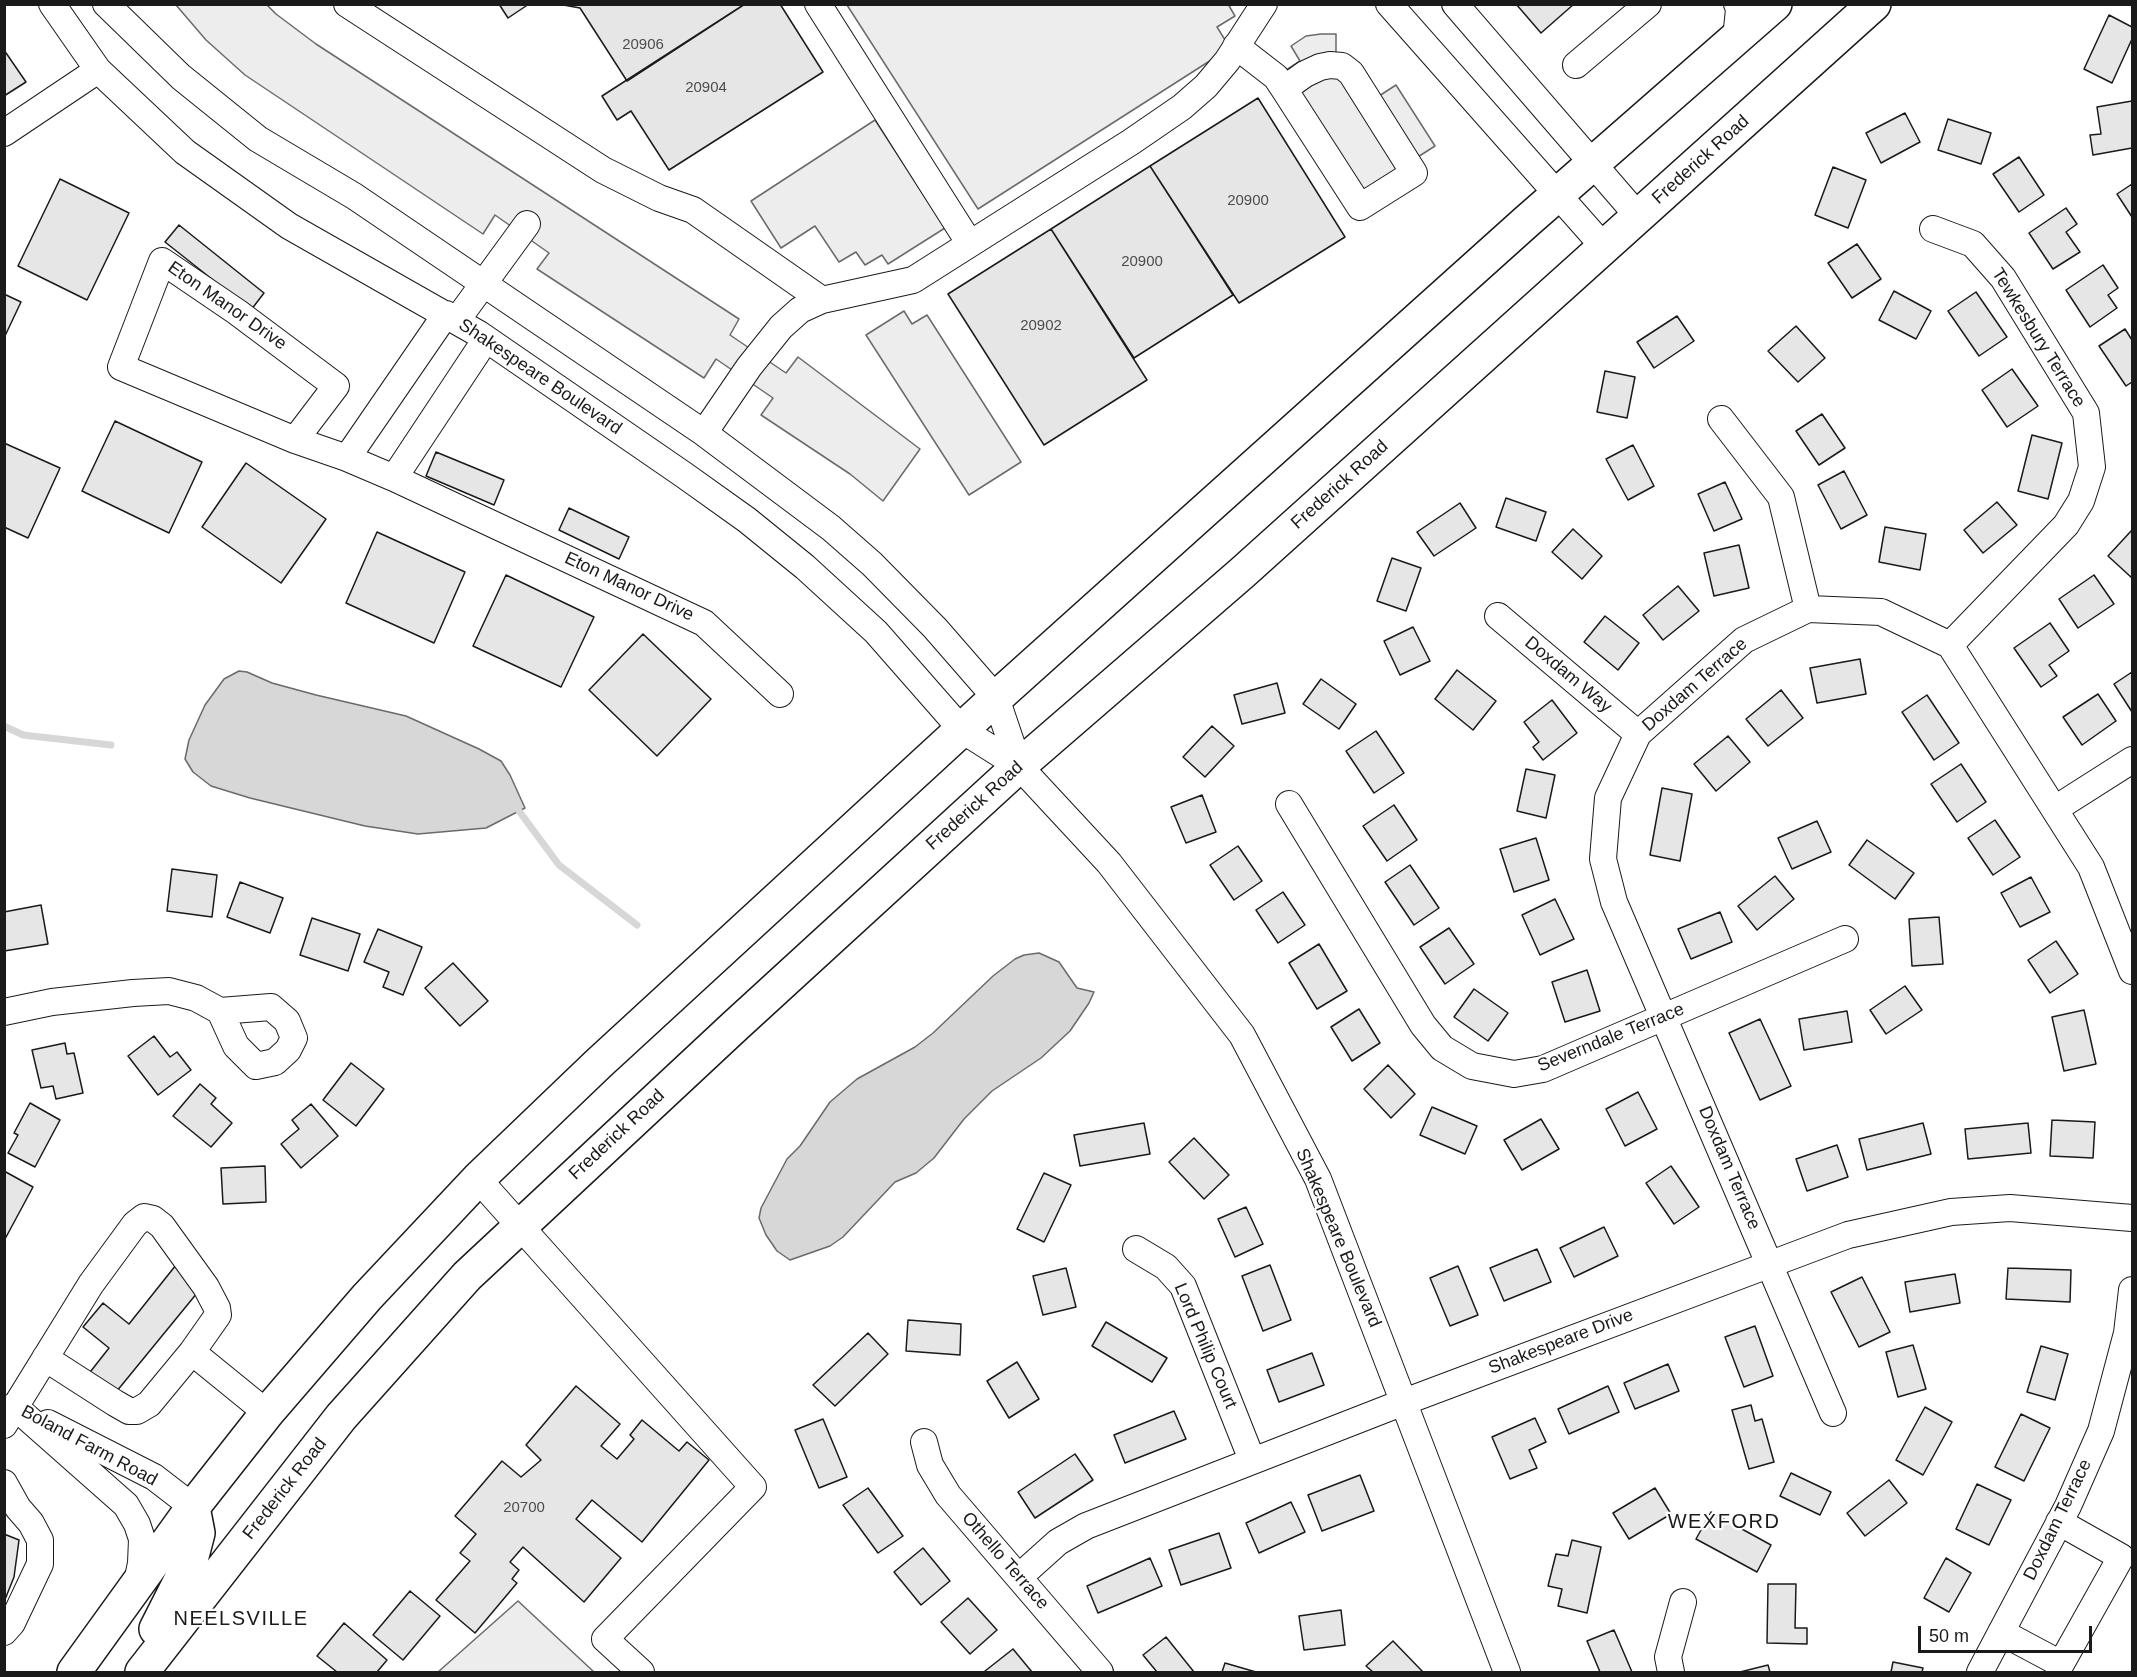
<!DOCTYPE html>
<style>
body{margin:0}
#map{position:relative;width:2137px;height:1677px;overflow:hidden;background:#fff;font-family:Arial,sans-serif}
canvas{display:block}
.frame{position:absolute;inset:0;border:6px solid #1a1a1a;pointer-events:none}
.scale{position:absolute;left:1918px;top:1626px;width:174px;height:27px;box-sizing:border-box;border:3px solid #1a1a1a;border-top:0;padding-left:8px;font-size:18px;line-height:21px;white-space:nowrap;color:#1a1a1a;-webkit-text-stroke:4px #fff;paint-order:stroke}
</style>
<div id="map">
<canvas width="2137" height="1677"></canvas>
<div class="frame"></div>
<div class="scale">50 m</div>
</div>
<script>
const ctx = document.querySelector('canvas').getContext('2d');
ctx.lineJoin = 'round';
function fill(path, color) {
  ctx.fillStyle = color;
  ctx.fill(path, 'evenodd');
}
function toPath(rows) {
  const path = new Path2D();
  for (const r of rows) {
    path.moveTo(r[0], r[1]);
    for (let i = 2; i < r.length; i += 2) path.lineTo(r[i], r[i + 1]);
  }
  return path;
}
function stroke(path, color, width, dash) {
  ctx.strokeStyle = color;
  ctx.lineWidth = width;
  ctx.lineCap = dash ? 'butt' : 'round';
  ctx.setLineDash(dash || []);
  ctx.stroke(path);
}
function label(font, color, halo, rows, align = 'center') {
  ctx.font = font + ' Arial,sans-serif';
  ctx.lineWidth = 4.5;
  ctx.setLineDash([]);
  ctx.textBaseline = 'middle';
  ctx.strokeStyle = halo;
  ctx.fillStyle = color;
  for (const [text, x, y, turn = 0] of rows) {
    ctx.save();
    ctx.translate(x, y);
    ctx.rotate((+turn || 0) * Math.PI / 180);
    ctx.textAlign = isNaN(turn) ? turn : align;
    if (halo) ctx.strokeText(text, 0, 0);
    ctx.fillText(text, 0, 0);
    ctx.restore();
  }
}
const built = toPath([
 [1228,4,1235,16,1217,27,1230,48,978,209,847,5,1228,4],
 [176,5,267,5,276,14,316,44,739,319,730,335,786,373,798,357,920,449,883,501,850,474,761,415,773,398,716,359,704,378,537,269,549,253,495,215,483,234,245,75,206,40,176,5],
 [1321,34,1336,34,1336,54,1379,96,1396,85,1435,146,1349,201,1271,80,1300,61,1291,46,1306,36,1321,34],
 [875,120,945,228,888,264,882,255,865,265,856,252,839,262,815,226,781,248,751,201,875,120],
 [904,311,912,324,927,315,1021,462,969,495,866,335,904,311],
 [518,1601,594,1672,438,1672,518,1601]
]);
fill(built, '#ededed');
stroke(built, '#6a6a6a', 1.5);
const water = toPath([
 [239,671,247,672,272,683,316,695,406,716,479,749,501,761,510,775,525,808,486,828,418,834,365,826,250,798,211,786,193,772,185,759,189,740,205,705,224,679,239,671],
 [1039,953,1059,962,1077,988,1094,992,1089,1003,1070,1031,1041,1058,992,1091,964,1119,934,1158,916,1173,895,1182,843,1237,830,1246,790,1260,777,1251,766,1235,759,1218,761,1208,787,1159,800,1146,830,1102,857,1079,915,1047,933,1033,993,976,1015,959,1024,955,1039,953]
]);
fill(water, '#d7d7d7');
stroke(water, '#6a6a6a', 1.5);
stroke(toPath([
 [4,726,23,735,111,745],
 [519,811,559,865,637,925]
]), '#d7d7d7', 7);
const building = toPath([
 [499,4,529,4,508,18,499,4],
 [745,4,780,4,823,72,669,170,631,111,617,120,602,96,745,4],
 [745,4,627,81,580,8,558,4,745,4],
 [1516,4,1574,4,1541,33,1516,4],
 [2109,15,2132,27,2132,39,2112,83,2084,69,2109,15],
 [4,50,26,82,4,96,4,50],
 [1258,98,1345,237,1239,303,1150,166,1258,98],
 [2132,101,2132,148,2093,155,2090,135,2101,134,2097,107,2132,101],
 [1905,113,1920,142,1881,163,1866,133,1905,113],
 [1948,119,1991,133,1981,164,1938,150,1948,119],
 [2019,157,2044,195,2019,212,1993,174,2019,157],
 [1150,166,1233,295,1134,358,1051,229,1150,166],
 [1833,167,1866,180,1848,228,1815,215,1833,167],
 [60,179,129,213,87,300,18,266,60,179],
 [2132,184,2132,217,2117,194,2132,184],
 [2066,208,2077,224,2066,232,2080,252,2053,269,2029,233,2066,208],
 [179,225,264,293,251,310,165,242,179,225],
 [1051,229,1147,380,1044,445,948,294,1051,229],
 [1857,244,1881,279,1852,298,1828,263,1857,244],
 [2103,265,2118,288,2108,295,2117,308,2090,327,2066,290,2103,265],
 [1894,291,1931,311,1916,339,1879,320,1894,291],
 [1976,292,2007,337,1979,356,1948,311,1976,292],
 [4,294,21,302,4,338,4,294],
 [1677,316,1694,341,1654,368,1637,342,1677,316],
 [1796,326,1825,358,1798,382,1768,351,1796,326],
 [2125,329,2132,340,2132,382,2126,386,2099,346,2125,329],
 [2012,369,2038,406,2007,427,1982,390,2012,369],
 [1605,371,1635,377,1627,418,1597,412,1605,371],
 [1822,414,1845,448,1819,465,1796,431,1822,414],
 [115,421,202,462,169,533,82,491,115,421],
 [2032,435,2062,443,2048,499,2018,491,2032,435],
 [4,443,60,468,28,538,4,527,4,443],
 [1633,445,1654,486,1628,500,1606,459,1633,445],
 [436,452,504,480,494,505,426,476,436,452],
 [246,463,326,519,281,583,202,527,246,463],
 [1844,471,1867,515,1841,529,1818,485,1844,471],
 [1725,482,1742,519,1714,531,1698,494,1725,482],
 [1506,498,1546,512,1536,541,1496,527,1506,498],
 [1997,502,2017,525,1983,553,1964,530,1997,502],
 [1460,503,1476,528,1434,556,1417,532,1460,503],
 [569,508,629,537,619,559,559,530,569,508],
 [1885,527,1926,534,1920,570,1879,562,1885,527],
 [1573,529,1602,556,1582,579,1552,552,1573,529],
 [2132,530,2132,578,2108,556,2132,530],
 [377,532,465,572,434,643,346,603,377,532],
 [1739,545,1749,588,1714,596,1704,553,1739,545],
 [1392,558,1421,568,1406,611,1377,601,1392,558],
 [506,575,594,617,561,687,473,646,506,575],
 [2094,575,2114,604,2078,628,2059,599,2094,575],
 [1678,586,1699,611,1663,640,1643,615,1678,586],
 [1605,616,1639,643,1618,670,1584,642,1605,616],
 [2050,623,2069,651,2049,665,2057,676,2041,687,2014,648,2050,623],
 [1413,627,1430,661,1400,675,1384,641,1413,627],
 [643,634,711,699,657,756,589,690,643,634],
 [1860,659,1866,694,1817,703,1810,668,1860,659],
 [1457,670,1496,701,1473,730,1435,699,1457,670],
 [2132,672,2132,712,2114,684,2132,672],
 [1321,679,1356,704,1339,729,1303,704,1321,679],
 [1277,683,1285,713,1242,724,1234,695,1277,683],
 [1781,690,1803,718,1768,746,1746,719,1781,690],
 [2098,694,2116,721,2082,745,2063,717,2098,694],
 [1927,695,1959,743,1934,760,1902,712,1927,695],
 [1552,700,1577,733,1543,760,1533,747,1539,742,1524,722,1552,700],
 [1212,726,1234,746,1205,777,1183,757,1212,726],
 [1376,731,1404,773,1374,793,1346,751,1376,731],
 [1728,736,1750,762,1716,791,1694,764,1728,736],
 [1961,764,1986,802,1957,822,1931,784,1961,764],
 [1526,769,1555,775,1546,818,1517,811,1526,769],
 [1662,788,1692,794,1680,861,1650,855,1662,788],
 [1202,795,1216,832,1186,843,1171,807,1202,795],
 [1394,805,1417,840,1387,861,1363,826,1394,805],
 [1995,820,2020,857,1993,875,1968,838,1995,820],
 [1817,821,1831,852,1792,869,1778,838,1817,821],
 [1536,838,1549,880,1514,892,1500,849,1536,838],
 [1867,840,1914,873,1895,899,1849,865,1867,840],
 [1238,846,1262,881,1234,900,1210,865,1238,846],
 [1410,865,1439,908,1414,925,1385,882,1410,865],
 [172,869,217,875,212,917,167,911,172,869],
 [1775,876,1794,899,1757,930,1738,906,1775,876],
 [2031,877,2050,912,2020,927,2001,893,2031,877],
 [240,882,283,898,270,933,227,917,240,882],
 [1283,892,1305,925,1278,943,1256,910,1283,892],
 [1555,899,1574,939,1540,955,1522,915,1555,899],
 [41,905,48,944,4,951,4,912,41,905],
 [1720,912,1732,942,1691,959,1678,929,1720,912],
 [1939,917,1943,964,1912,966,1909,919,1939,917],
 [312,918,360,934,348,971,300,955,312,918],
 [1449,928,1474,964,1445,984,1420,947,1449,928],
 [378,929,422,947,403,995,383,987,389,972,364,962,378,929],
 [2056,941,2078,974,2050,993,2028,960,2056,941],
 [1319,944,1347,991,1317,1009,1289,963,1319,944],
 [453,963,488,1001,460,1026,425,988,453,963],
 [1587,970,1600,1011,1565,1022,1552,982,1587,970],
 [1905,986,1922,1010,1886,1034,1870,1010,1905,986],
 [1474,989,1508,1013,1488,1041,1454,1017,1474,989],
 [1359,1009,1380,1043,1352,1061,1331,1027,1359,1009],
 [2084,1010,2096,1064,2064,1071,2052,1017,2084,1010],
 [1847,1011,1852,1042,1804,1050,1799,1019,1847,1011],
 [1760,1019,1791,1086,1760,1100,1729,1033,1760,1019],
 [154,1036,170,1057,177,1052,191,1070,158,1095,128,1056,154,1036],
 [65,1043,67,1054,74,1053,83,1093,56,1099,53,1086,41,1088,32,1050,65,1043],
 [351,1063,384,1089,356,1126,323,1100,351,1063],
 [1388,1065,1415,1094,1391,1118,1364,1089,1388,1065],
 [200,1084,216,1098,211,1104,232,1123,211,1147,173,1116,200,1084],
 [1638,1092,1657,1129,1625,1146,1606,1109,1638,1092],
 [30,1103,60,1120,35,1167,8,1153,18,1135,14,1133,30,1103],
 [311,1104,338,1136,301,1168,281,1144,299,1129,292,1120,311,1104],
 [1432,1107,1477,1126,1465,1154,1420,1135,1432,1107],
 [1541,1119,1559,1149,1522,1170,1504,1140,1541,1119],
 [2052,1120,2095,1122,2093,1158,2050,1156,2052,1120],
 [1144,1123,1150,1154,1080,1166,1074,1135,1144,1123],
 [1923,1123,1931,1154,1867,1170,1859,1139,1923,1123],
 [2028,1123,2031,1153,1968,1159,1965,1129,2028,1123],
 [1194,1138,1229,1175,1204,1199,1169,1162,1194,1138],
 [1837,1145,1848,1177,1807,1191,1796,1159,1837,1145],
 [265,1166,266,1202,223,1204,221,1168,265,1166],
 [1671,1166,1699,1207,1674,1224,1646,1183,1671,1166],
 [4,1171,33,1187,5,1239,4,1239,4,1171],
 [1044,1173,1071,1185,1044,1242,1017,1229,1044,1173],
 [1246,1207,1263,1244,1235,1257,1218,1219,1246,1207],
 [1604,1227,1618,1256,1574,1277,1560,1248,1604,1227],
 [1537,1249,1551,1282,1504,1301,1490,1268,1537,1249],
 [176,1265,202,1287,112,1397,87,1376,109,1348,83,1327,103,1303,129,1324,176,1265],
 [1270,1265,1291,1320,1263,1331,1242,1276,1270,1265],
 [1458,1266,1478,1315,1450,1326,1430,1278,1458,1266],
 [1066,1268,1076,1307,1043,1315,1033,1276,1066,1268],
 [2008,1268,2071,1270,2070,1302,2006,1299,2008,1268],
 [1955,1274,1960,1303,1910,1312,1905,1282,1955,1274],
 [1862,1277,1890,1332,1859,1347,1831,1292,1862,1277],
 [908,1320,961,1324,960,1355,906,1351,908,1320],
 [1106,1322,1167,1358,1152,1382,1092,1346,1106,1322],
 [1755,1326,1773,1376,1744,1387,1725,1337,1755,1326],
 [868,1333,888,1354,835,1406,813,1385,868,1333],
 [1913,1345,1926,1389,1898,1397,1886,1352,1913,1345],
 [2041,1346,2068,1354,2055,1400,2027,1392,2041,1346],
 [1312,1353,1324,1385,1279,1402,1267,1370,1312,1353],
 [1017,1362,1039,1399,1009,1418,987,1381,1017,1362],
 [1668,1364,1679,1391,1635,1409,1624,1383,1668,1364],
 [576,1386,620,1424,601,1446,617,1459,634,1439,630,1435,642,1420,679,1451,687,1442,709,1460,642,1542,592,1500,576,1519,621,1558,584,1602,523,1547,510,1562,519,1570,512,1579,517,1583,475,1633,436,1600,470,1561,460,1553,476,1534,455,1516,502,1461,521,1477,541,1460,526,1445,576,1386],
 [1608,1386,1619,1412,1569,1434,1558,1409,1608,1386],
 [1751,1405,1755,1421,1762,1419,1774,1462,1749,1469,1732,1410,1751,1405],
 [1925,1407,1952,1422,1923,1475,1896,1460,1925,1407],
 [1174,1411,1186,1439,1125,1463,1114,1435,1174,1411],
 [2021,1414,2050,1428,2024,1481,1995,1467,2021,1414],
 [1535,1418,1546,1442,1529,1450,1537,1468,1510,1479,1492,1437,1535,1418],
 [823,1419,847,1477,819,1488,795,1430,823,1419],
 [1075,1454,1093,1480,1035,1518,1018,1492,1075,1454],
 [1791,1473,1831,1492,1820,1515,1780,1496,1791,1473],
 [1360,1475,1374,1511,1322,1531,1308,1495,1360,1475],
 [1889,1480,1907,1503,1865,1536,1847,1513,1889,1480],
 [1977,1484,2011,1500,1989,1545,1956,1529,1977,1484],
 [868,1488,903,1536,878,1553,843,1505,868,1488],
 [1655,1488,1671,1514,1629,1539,1613,1513,1655,1488],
 [1291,1502,1305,1532,1259,1553,1246,1523,1291,1502],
 [1711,1512,1771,1545,1757,1572,1696,1539,1711,1512],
 [1219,1533,1231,1568,1181,1585,1169,1550,1219,1533],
 [4,1534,19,1540,14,1577,4,1602,4,1534],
 [1572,1540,1601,1547,1587,1613,1558,1606,1562,1589,1548,1586,1556,1554,1568,1556,1572,1540],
 [923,1548,950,1581,921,1605,894,1572,923,1548],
 [1150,1558,1162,1586,1098,1613,1087,1586,1150,1558],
 [1946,1558,1971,1573,1949,1612,1924,1598,1946,1558],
 [1768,1584,1796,1584,1795,1628,1807,1628,1807,1644,1767,1643,1768,1584],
 [410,1591,440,1616,403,1660,373,1635,410,1591],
 [968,1598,997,1630,970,1654,941,1622,968,1598],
 [1341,1610,1345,1645,1304,1650,1299,1616,1341,1610],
 [344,1623,387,1660,377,1672,337,1672,317,1656,344,1623],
 [1614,1630,1632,1672,1600,1672,1587,1641,1614,1630],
 [1166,1637,1194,1672,1157,1672,1143,1655,1166,1637],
 [1393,1641,1423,1672,1373,1672,1366,1666,1393,1641],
 [1013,1649,1032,1672,986,1672,985,1671,1013,1649],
 [1893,1662,1923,1668,1922,1672,1891,1672,1893,1662],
 [1225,1663,1256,1672,1222,1672,1225,1663],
 [1768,1665,1770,1672,1740,1672,1768,1665]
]);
fill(building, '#e6e6e6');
stroke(building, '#1a1a1a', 1.5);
const minor = toPath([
 [52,4,98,70,185,152,289,226,479,334,684,475,747,520,805,567,876,632,962,730,1019,766,1109,863,1242,1035,1318,1179,1507,1672],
 [106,4,181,77,258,139,354,196,704,433,831,528,872,564,935,628,996,698,1019,766],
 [347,4,603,170,659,198,693,210,822,300],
 [818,4,970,244],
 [1389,4,1604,247],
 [1455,4,1638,216],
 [1736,39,1739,9,1737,4],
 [1236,46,1276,77,1284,89,1360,207,1414,173,1351,73,1342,66,1330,65,1320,67,1305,74,1284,89],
 [1576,65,1648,4],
 [4,133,98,70],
 [1933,229,1973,244,2003,278,2086,413,2092,467,2081,501,2066,525,1950,645],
 [457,320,527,224],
 [1721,419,1781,497,1808,609],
 [704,433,749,367,781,327,800,310,822,300,913,280,1131,142,1182,107,1206,86,1227,61,1264,4],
 [295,440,336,386,237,312,162,261,121,367,295,440,347,458,394,478,704,623,780,694],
 [347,458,446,314],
 [394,478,486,339],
 [1498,616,1638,734],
 [1289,804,1423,1025,1442,1048,1472,1066,1514,1074,1543,1069,1845,939],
 [2055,809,2132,760],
 [4,1012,52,1002,133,993,169,991,196,998,220,1011,271,1007,287,1021,294,1038,288,1050,275,1062,256,1066,236,1046,220,1011],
 [478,1179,753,1487,605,1639,641,1672],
 [1136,1249,1166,1267,1183,1286,1252,1460],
 [45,1358,115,1403,129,1411,137,1411,149,1404,192,1352],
 [14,1406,126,1505,137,1524,142,1539,141,1563,137,1583],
 [1833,1413,1614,902,1603,859,1608,798,1638,734,1744,640,1808,609,1881,612,1950,645,2091,867,2132,971],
 [48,1423,154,1477,193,1507],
 [4,1425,91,1284,135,1224,144,1217,153,1219,162,1226,206,1287,217,1308,218,1315,192,1352,267,1413],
 [924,1442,930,1465,948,1495,1100,1672],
 [4,1483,18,1508,31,1523,40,1540,40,1564,12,1623,4,1632],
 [1019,1577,1058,1542,1086,1526,1404,1402,1848,1235,1951,1212,2010,1208,2132,1218],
 [2001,1632,2061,1664,2121,1557,2059,1522],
 [1671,1672,1668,1657,1683,1602],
 [1980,1672,2068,1506,2101,1431,2127,1333,2132,1290]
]);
const major = toPath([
 [156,1629,191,1560,198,1533,193,1507],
 [74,1672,193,1507,267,1413,367,1297,478,1179,598,1064,996,698,1526,222,1775,4],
 [142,1672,341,1417,467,1276,735,1026,1019,766,1242,573,1874,4]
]);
stroke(minor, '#1a1a1a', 28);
stroke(major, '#1a1a1a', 36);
stroke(minor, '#fff', 26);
stroke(major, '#fff', 33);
label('15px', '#4d4d4d', null, [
 ["20906",643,45],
 ["20904",706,88],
 ["20900",1248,201],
 ["20900",1142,262],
 ["20902",1041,326],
 ["20700",524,1508]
]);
label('18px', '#1a1a1a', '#fff', [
 ["Frederick Road",1701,160,-42],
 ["Eton Manor Drive",227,306,35],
 ["Tewkesbury Terrace",2038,338,58],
 ["Shakespeare Boulevard",540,377,34],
 ["Frederick Road",1340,485,-42],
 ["Eton Manor Drive",629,587,25],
 ["Doxdam Way",1568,675,40],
 ["Doxdam Terrace",1695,685,-41],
 ["Frederick Road",975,806,-42],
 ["Severndale Terrace",1611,1038,-22],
 ["Frederick Road",617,1135,-43],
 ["Doxdam Terrace",1729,1168,67],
 ["Shakespeare Boulevard",1338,1238,67],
 ["Shakespeare Drive",1561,1342,-21],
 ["Lord Philip Court",1205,1346,67],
 ["Boland Farm Road",89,1446,28],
 ["Frederick Road",285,1489,-52],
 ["Doxdam Terrace",2058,1520,-64],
 ["Othello Terrace",1005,1561,49]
]);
ctx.letterSpacing = '1.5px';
label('20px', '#1a1a1a', '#fff', [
 ["WEXFORD",1724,1522],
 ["NEELSVILLE",241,1619]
]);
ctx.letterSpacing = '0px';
</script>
